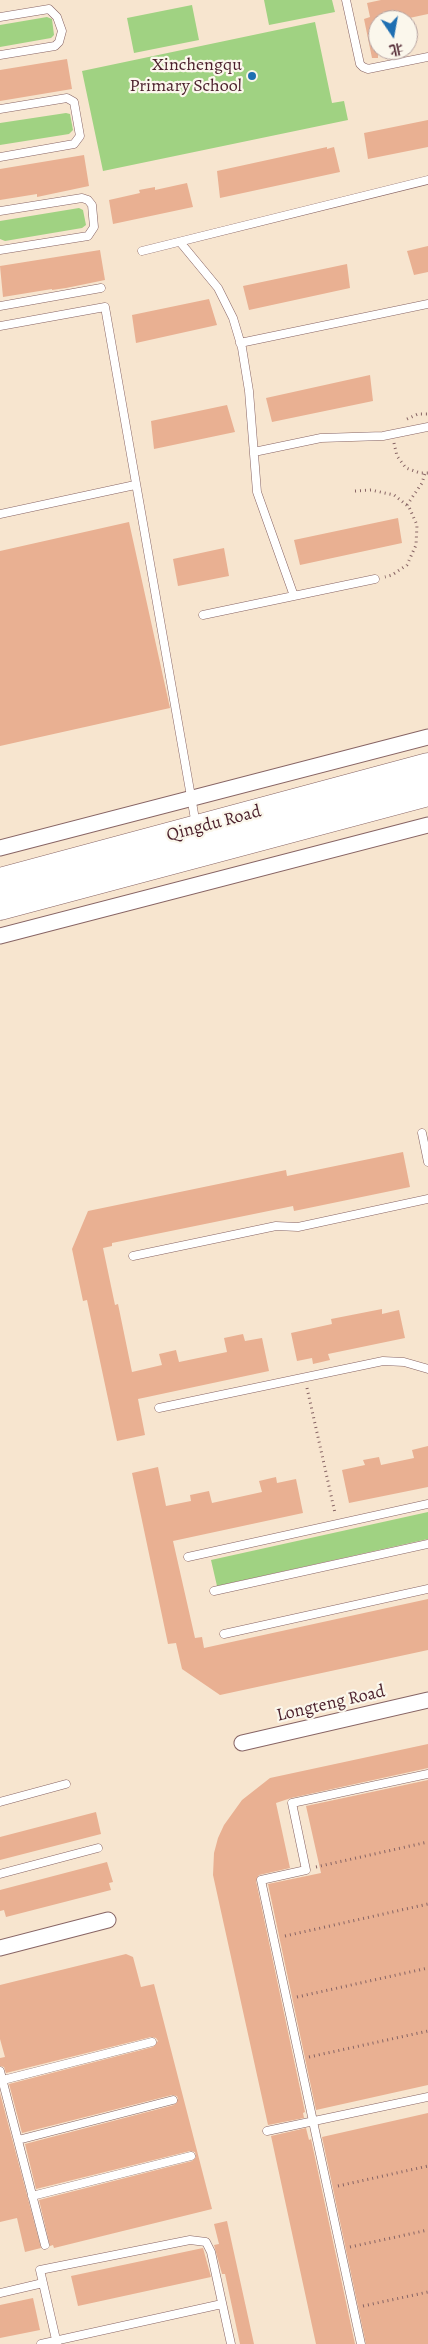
<!DOCTYPE html>
<meta charset="utf-8">
<style>
body{margin:0}
#map{position:relative;width:428px;height:2344px;overflow:hidden;background:#f7e5cf;font-family:Alegreya,"Noto Serif SC",serif}
canvas{display:block}
.north{position:absolute;left:368px;top:10px;width:50px;height:50px;box-sizing:border-box;background:#fbf7ec;border:1px solid #b4a19f;border-radius:50%;rotate:168deg;font-size:14px;font-weight:700;line-height:20px;text-align:center;color:#4a1f2b}
.north::after{content:'';display:block;margin:auto;width:18px;height:22px;background:#1f6fb2;clip-path:polygon(50% 0,100% 100%,50% 72%,0 100%)}
</style>
<div id="map">
<canvas width="428" height="2344"></canvas>
<div class="north">北</div>
</div>
<script>
const ctx = document.querySelector('canvas').getContext('2d');
ctx.lineJoin = 'round';
function fill(path, color) {
  ctx.fillStyle = color;
  ctx.fill(path, 'evenodd');
}
function toPath(rows) {
  const path = new Path2D();
  for (const r of rows) {
    path.moveTo(r[0], r[1]);
    for (let i = 2; i < r.length; i += 2) path.lineTo(r[i], r[i + 1]);
  }
  return path;
}
function stroke(path, color, width, dash) {
  ctx.strokeStyle = color;
  ctx.lineWidth = width;
  ctx.lineCap = dash ? 'butt' : 'round';
  ctx.setLineDash(dash || []);
  ctx.stroke(path);
}
function label(font, color, halo, rows, align = 'center') {
  ctx.font = font + ' Alegreya,serif';
  ctx.lineWidth = 4.5;
  ctx.setLineDash([]);
  ctx.textBaseline = 'middle';
  ctx.strokeStyle = halo;
  ctx.fillStyle = color;
  for (const [text, x, y, turn = 0] of rows) {
    ctx.save();
    ctx.translate(x, y);
    ctx.rotate((+turn || 0) * Math.PI / 180);
    ctx.textAlign = isNaN(turn) ? turn : align;
    if (halo) ctx.strokeText(text, 0, 0);
    ctx.fillText(text, 0, 0);
    ctx.restore();
  }
}
fill(toPath([
 [264,0,332,0,335,12,269,25],
 [192,5,199,40,134,53,127,18],
 [47,17,52,19,54,35,51,38,0,47,0,25],
 [315,22,332,103,344,101,348,120,103,171,82,71],
 [66,113,70,114,73,130,69,134,0,145,0,123],
 [79,208,83,210,86,225,82,228,5,241,0,239,0,221],
 [428,1512,428,1539,217,1586,211,1560]
]), '#a0d282');
fill(toPath([
 [381,0,428,0,428,14,400,20,378,20,378,58,372,58,364,19,370,17,367,3],
 [67,59,72,89,0,101,0,70],
 [428,120,428,147,368,159,364,133],
 [327,147,327,149,334,147,340,172,220,198,217,171],
 [84,155,89,186,37,197,37,194,0,200,0,169],
 [187,183,193,207,113,224,109,200,140,193,139,190,155,187,155,190],
 [428,246,428,272,414,275,407,251],
 [100,250,105,280,66,288,52,290,52,289,3,297,0,266],
 [347,264,350,288,249,310,243,286],
 [209,299,217,325,136,343,132,315],
 [370,375,373,401,272,422,266,398],
 [227,405,235,432,154,449,151,421],
 [398,518,402,543,300,565,294,540],
 [129,522,170,708,0,746,0,551],
 [224,548,229,576,178,586,173,559],
 [403,1152,410,1187,294,1211,293,1206,112,1243,112,1246,103,1248,115,1305,118,1304,132,1372,162,1365,159,1354,176,1350,179,1362,227,1352,224,1338,243,1334,245,1341,262,1338,269,1371,138,1399,145,1435,117,1441,87,1300,83,1301,72,1249,88,1211,286,1170,287,1176],
 [382,1309,382,1314,399,1310,405,1338,328,1354,330,1360,313,1364,312,1358,297,1361,291,1333,332,1324,331,1319],
 [428,1446,428,1487,349,1503,342,1470,365,1465,363,1460,379,1457,381,1465,414,1458,412,1450],
 [158,1467,166,1506,191,1501,190,1495,209,1491,212,1503,262,1492,259,1481,276,1477,277,1483,296,1479,303,1513,173,1541,195,1638,202,1637,204,1648,428,1599,428,1650,220,1695,182,1669,176,1643,168,1644,132,1473],
 [428,1744,428,1768,291,1798,276,1803,290,1868,259,1875,256,1881,305,2112,303,2113,304,2118,268,2125,213,1875,214,1853,218,1838,224,1825,242,1800,270,1778],
 [428,1780,428,2085,316,2110,268,1884,321,1873,306,1806],
 [96,1812,101,1834,0,1860,0,1837],
 [107,1862,113,1882,109,1883,111,1890,6,1917,4,1910,0,1911,0,1890],
 [126,1954,133,1957,141,1987,154,1984,212,2209,54,2248,53,2245,50,2246,39,2200,192,2161,196,2157,195,2152,190,2151,36,2189,25,2144,174,2105,178,2099,177,2096,172,2095,22,2133,9,2084,153,2047,158,2041,156,2038,151,2037,6,2073,4,2067,0,2066,0,2058,5,2057,0,2039,0,1985],
 [0,2093,41,2248,25,2252,17,2218,0,2222],
 [428,2113,428,2344,366,2344,322,2137],
 [306,2128,309,2140,311,2139,355,2344,316,2344,271,2136],
 [227,2221,254,2344,240,2344,225,2274,222,2274,214,2245,219,2244,214,2224],
 [203,2248,211,2277,78,2306,71,2276],
 [33,2298,40,2330,0,2338,0,2305]
]), '#e9b092');
const lane = toPath([
 [346,0,360,64,363,67,368,69,428,57],
 [0,17,49,9,57,17,62,31,59,42,55,46,0,55],
 [0,109,67,98,74,102,80,136,74,144,0,157],
 [0,211,82,198,88,200,92,205,94,227,88,236,0,250],
 [180,242,218,288,233,318,242,348,249,391,257,492,294,596],
 [142,251,428,180],
 [0,306,101,288],
 [0,326,105,307,196,825],
 [240,343,428,304],
 [254,452,321,438,383,436,428,427],
 [0,514,135,485],
 [203,615,375,579],
 [422,1133,428,1162],
 [133,1256,276,1226,298,1227,428,1199],
 [159,1408,383,1361,404,1362,428,1369],
 [188,1557,428,1504],
 [214,1591,428,1544],
 [224,1634,428,1589],
 [0,1802,66,1784],
 [0,1874,98,1848],
 [0,2071,45,2245],
 [3,2080,152,2042],
 [267,2131,428,2097],
 [18,2140,173,2100],
 [32,2196,191,2156],
 [0,2293,43,2283],
 [41,2344,222,2304],
 [57,2344,40,2270,190,2240,206,2242,211,2252,231,2344],
 [361,2344,261,1880,306,1870,292,1803,428,1774]
]);
const street = toPath([
 [0,848,428,737],
 [0,936,428,825],
 [242,1743,428,1700],
 [0,1948,108,1920]
]);
const highway = toPath([
 [0,882,428,767],
 [0,906,428,792]
]);
stroke(lane, '#876464', 9);
stroke(street, '#876464', 17);
stroke(highway, '#876464', 29);
stroke(toPath([
 [407,419,418,414,428,414],
 [394,443,397,456,406,468,420,473,428,473],
 [355,491,371,490,394,495,409,507,417,525,416,545,407,565,392,575,385,577],
 [407,505,422,483,425,473],
 [307,1388,335,1513],
 [316,1867,428,1842],
 [285,1936,428,1904],
 [297,1997,428,1968],
 [309,2057,428,2031],
 [338,2186,428,2166],
 [350,2247,428,2230],
 [363,2306,428,2292]
]), '#876464', 3, [1, 4]);
stroke(lane, '#fff', 8);
stroke(street, '#fff', 15);
stroke(highway, '#fff', 28);
for (const [x, y, r, color] of [
 [252,76,5,"#1f6fb2"]
]) {
  const dot = new Path2D();
  dot.arc(x, y, r, 0, 2 * Math.PI);
  ctx.fillStyle = color;
  ctx.fill(dot);
  stroke(dot, '#fbf7ec', 2);
}
label('18px', '#4a1f2b', '#fbf7ec', [
 ["Xinchengqu",242,66],
 ["Primary School",242,87]
], 'right');
label('18px', '#4a1f2b', '#fbf7ec', [
 ["Qingdu Road",214,824,-15],
 ["Longteng Road",331,1704,-13]
]);
</script>
